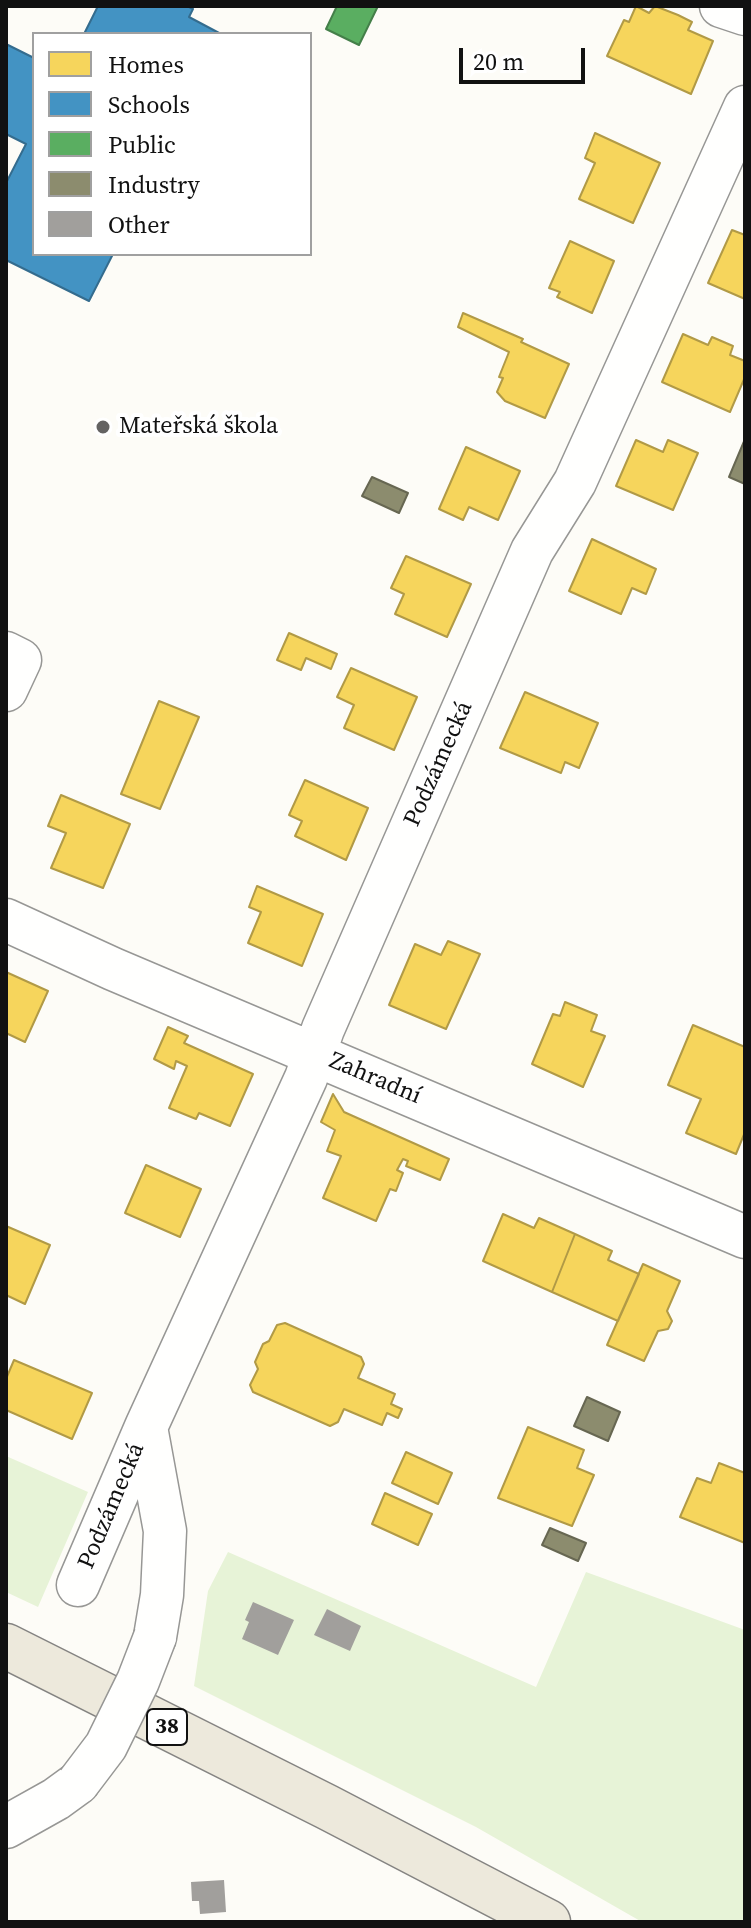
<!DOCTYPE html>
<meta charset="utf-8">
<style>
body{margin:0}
#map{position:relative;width:751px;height:1928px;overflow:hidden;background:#fdfcf7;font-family:"Source Serif 4",serif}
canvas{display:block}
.frame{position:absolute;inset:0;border:8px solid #111;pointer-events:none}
.legend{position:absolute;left:32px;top:32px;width:280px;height:224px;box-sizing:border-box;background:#fff;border:2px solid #a0a0a0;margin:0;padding:10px 14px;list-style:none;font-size:24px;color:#111}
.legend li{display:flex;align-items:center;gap:16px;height:40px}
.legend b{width:40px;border:2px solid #a0a0a0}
.scale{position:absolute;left:459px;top:48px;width:126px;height:36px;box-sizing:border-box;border:4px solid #111;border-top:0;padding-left:10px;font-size:24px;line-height:28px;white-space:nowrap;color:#111;-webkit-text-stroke:6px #fff;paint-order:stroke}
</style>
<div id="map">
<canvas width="751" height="1928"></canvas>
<div class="frame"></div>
<ul class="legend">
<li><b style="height:22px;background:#f6d55c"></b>Homes</li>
<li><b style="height:22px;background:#4393c3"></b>Schools</li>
<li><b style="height:22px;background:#5aae61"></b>Public</li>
<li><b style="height:22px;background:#8c8c6e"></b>Industry</li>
<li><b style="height:22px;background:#a19f9c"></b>Other</li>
</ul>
<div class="scale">20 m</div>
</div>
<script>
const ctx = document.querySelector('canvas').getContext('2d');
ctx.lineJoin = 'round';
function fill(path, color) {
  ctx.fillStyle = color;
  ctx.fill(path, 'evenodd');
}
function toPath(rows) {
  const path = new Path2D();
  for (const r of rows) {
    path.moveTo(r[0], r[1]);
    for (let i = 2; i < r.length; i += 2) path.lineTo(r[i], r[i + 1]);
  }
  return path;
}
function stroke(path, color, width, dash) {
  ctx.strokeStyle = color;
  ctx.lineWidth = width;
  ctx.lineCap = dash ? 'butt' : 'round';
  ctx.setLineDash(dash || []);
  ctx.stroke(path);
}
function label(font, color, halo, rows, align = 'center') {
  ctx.font = font + ' "Source Serif 4",serif';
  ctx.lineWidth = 8;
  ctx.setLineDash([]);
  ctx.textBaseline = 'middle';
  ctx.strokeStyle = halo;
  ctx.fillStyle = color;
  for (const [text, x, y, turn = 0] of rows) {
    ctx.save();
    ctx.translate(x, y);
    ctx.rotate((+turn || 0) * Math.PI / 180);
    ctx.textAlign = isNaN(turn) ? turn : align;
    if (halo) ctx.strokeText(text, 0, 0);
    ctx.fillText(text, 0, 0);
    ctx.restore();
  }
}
fill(toPath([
 [6,1456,88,1492,38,1607,6,1592],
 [228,1552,536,1687,586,1572,745,1630,745,1922,642,1922,476,1827,194,1686,208,1591]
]), '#e7f3d7');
const homes = toPath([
 [636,6,649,13,655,6,678,15,692,22,688,30,713,41,691,94,607,56,624,20,629,22,636,6],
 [595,133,660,163,633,223,579,199,595,163,585,158,595,133],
 [732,230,745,235,745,299,708,283,732,230],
 [570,241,614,261,592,313,557,297,560,292,549,288,570,241],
 [463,313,523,339,521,342,569,364,545,418,505,401,497,392,503,378,499,377,509,352,458,327,463,313],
 [683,334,708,345,712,337,733,346,730,355,745,361,745,377,730,412,662,382,683,334],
 [636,440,663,452,668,440,698,453,673,510,616,486,636,440],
 [466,447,520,471,498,520,469,507,463,520,439,509,466,447],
 [592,539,656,569,646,594,632,588,621,614,569,591,592,539],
 [406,556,471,584,447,637,395,614,404,594,391,588,406,556],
 [289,633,337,654,331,669,306,658,301,670,277,660,289,633],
 [351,668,417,697,394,750,344,728,354,705,337,697,351,668],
 [525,692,598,723,579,768,565,762,561,773,500,748,525,692],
 [159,701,199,717,160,809,121,794,159,701],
 [305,780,368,808,346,860,295,836,302,821,289,815,305,780],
 [61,795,130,824,103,888,51,868,66,833,48,826,61,795],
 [257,886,323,914,302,966,248,943,261,912,249,907,257,886],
 [448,941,480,954,446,1029,389,1005,415,944,441,955,448,941],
 [6,972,48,991,25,1042,6,1033,6,972],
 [565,1002,597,1015,591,1031,605,1036,583,1087,532,1064,553,1014,560,1016,565,1002],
 [693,1025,745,1047,745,1132,736,1154,686,1133,701,1099,668,1085,693,1025],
 [168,1027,188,1036,184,1043,253,1074,230,1126,199,1113,196,1119,169,1108,187,1066,176,1061,174,1069,154,1059,168,1027],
 [333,1094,344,1112,449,1159,440,1180,406,1166,408,1161,403,1159,397,1170,403,1173,396,1191,390,1189,376,1221,323,1198,341,1156,327,1151,335,1130,321,1122,333,1094],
 [146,1165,201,1189,180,1237,125,1213,146,1165],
 [503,1214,534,1228,539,1218,575,1234,552,1292,483,1261,503,1214],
 [6,1226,50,1245,25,1304,6,1295,6,1226],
 [575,1234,612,1251,608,1260,639,1274,618,1321,552,1292,575,1234],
 [643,1264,680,1281,667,1311,672,1321,668,1329,658,1331,644,1361,607,1345,643,1264],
 [285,1323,361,1357,364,1364,358,1378,395,1394,391,1404,402,1409,398,1418,387,1413,382,1425,344,1409,338,1422,330,1426,253,1392,250,1385,258,1369,255,1362,263,1344,269,1341,277,1325,285,1323],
 [14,1360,92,1393,72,1439,6,1410,6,1379,14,1360],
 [528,1427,584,1450,577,1468,594,1475,572,1526,498,1498,528,1427],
 [406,1452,452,1473,438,1504,392,1483,406,1452],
 [719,1463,745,1473,745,1543,680,1517,697,1478,711,1483,719,1463],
 [385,1493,432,1514,418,1545,372,1524,385,1493]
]);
fill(homes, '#f6d55c');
stroke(homes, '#b19a46', 2);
const schools = toPath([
 [98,6,187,6,193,9,189,17,221,34,84,34,98,6],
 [6,44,34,58,34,254,113,254,89,301,6,260,6,183,26,144,6,134,6,44]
]);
fill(schools, '#4393c3');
stroke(schools, '#346c8e', 2);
const public = toPath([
 [337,6,378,6,359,45,326,29,337,6]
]);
fill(public, '#5aae61');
stroke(public, '#447f49', 2);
const industry = toPath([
 [745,439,745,484,729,477,745,439],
 [372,477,408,493,399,513,362,496,372,477],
 [587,1397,620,1412,608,1441,574,1426,587,1397],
 [550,1528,586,1543,578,1561,542,1545,550,1528]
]);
fill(industry, '#8c8c6e');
stroke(industry, '#676752', 2);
fill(toPath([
 [253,1602,294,1620,278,1655,242,1639,249,1622,245,1620],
 [327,1609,361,1626,350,1651,314,1635],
 [224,1880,226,1912,200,1914,199,1901,192,1901,191,1882]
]), '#a19f9c');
const minor = toPath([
 [721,6,745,14],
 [6,653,20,660,6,690],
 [6,920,113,969,745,1237],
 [78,1585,146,1427],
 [155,1637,162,1595,165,1531,146,1427,306,1078,323,1029,532,551,575,482,745,107],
 [6,1827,56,1799,78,1783]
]);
const primary = toPath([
 [6,1646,327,1807,548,1922]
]);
stroke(minor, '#979795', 45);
stroke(primary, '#858482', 47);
stroke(minor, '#fffffe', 42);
stroke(primary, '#ede9dc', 44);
const minorBridge = toPath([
 [78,1783,106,1746,138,1681,155,1637]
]);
stroke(minorBridge, '#979795', 45, []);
stroke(minorBridge, '#fffffe', 42);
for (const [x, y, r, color] of [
 [103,427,8,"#646362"]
]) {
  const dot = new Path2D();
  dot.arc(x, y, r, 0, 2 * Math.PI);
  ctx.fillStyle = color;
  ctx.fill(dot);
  stroke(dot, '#fff', 3);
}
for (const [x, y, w] of [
 [167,1727,40]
]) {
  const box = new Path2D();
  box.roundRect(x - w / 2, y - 18, w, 36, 6);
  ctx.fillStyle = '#fff';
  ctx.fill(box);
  stroke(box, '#111', 2);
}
label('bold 22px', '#111', null, [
 ["38",167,1727]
]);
label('24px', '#111', '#fff', [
 ["Mateřská škola",119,427]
], 'left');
label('24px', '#111', '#fff', [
 ["Podzámecká",439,764,-66],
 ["Zahradní",375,1079,23],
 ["Podzámecká",112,1506,-67]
]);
</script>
